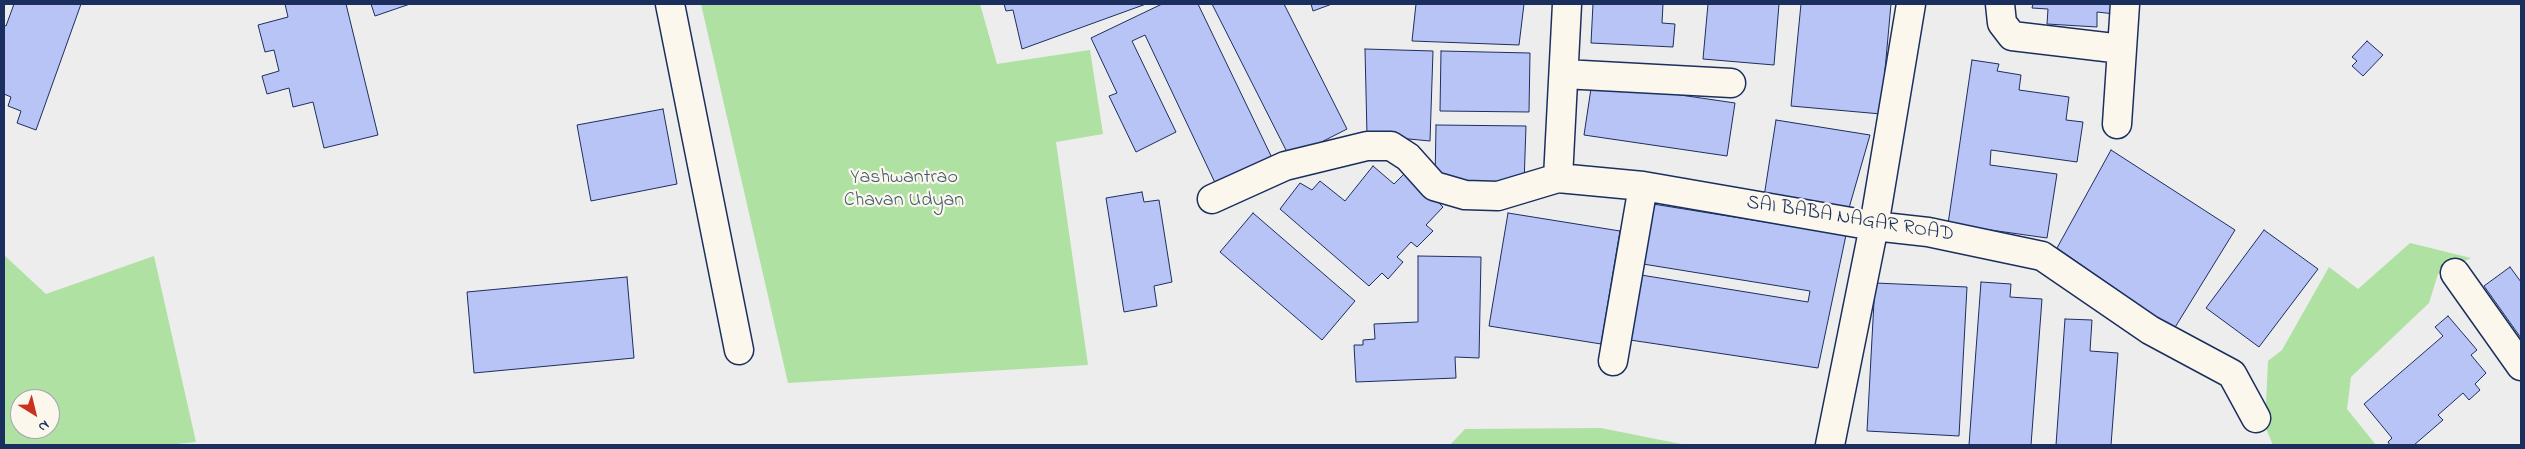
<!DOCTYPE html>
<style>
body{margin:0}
#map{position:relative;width:2525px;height:449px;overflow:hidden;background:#ededee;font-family:"Indie Flower",sans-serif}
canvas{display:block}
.frame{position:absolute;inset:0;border:5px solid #1b2f5e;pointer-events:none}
.north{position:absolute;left:10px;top:389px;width:50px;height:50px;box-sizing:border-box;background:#fbf7ec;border:1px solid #a1a7b3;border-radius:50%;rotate:144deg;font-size:14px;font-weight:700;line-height:20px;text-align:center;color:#1b2f5e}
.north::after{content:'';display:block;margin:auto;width:18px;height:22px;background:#c8321e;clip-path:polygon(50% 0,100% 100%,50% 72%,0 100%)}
</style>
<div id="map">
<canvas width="2525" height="449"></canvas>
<div class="frame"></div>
<div class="north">N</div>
</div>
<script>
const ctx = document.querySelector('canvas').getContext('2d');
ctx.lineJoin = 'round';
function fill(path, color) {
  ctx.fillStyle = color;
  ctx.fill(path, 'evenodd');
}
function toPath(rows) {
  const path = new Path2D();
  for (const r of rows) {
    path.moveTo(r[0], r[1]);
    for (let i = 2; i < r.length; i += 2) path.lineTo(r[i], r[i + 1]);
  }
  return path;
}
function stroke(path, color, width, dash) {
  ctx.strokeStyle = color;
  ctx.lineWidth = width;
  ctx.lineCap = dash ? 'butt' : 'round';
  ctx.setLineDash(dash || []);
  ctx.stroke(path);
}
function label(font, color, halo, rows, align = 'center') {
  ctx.font = font + ' "Indie Flower",sans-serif';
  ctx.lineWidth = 4.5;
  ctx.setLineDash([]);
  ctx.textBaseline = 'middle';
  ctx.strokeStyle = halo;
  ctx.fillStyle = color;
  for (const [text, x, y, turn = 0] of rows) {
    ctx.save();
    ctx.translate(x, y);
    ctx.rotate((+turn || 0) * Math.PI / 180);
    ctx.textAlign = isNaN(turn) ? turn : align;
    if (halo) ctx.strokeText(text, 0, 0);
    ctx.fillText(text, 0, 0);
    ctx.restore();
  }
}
fill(toPath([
 [701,4,980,4,997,64,1090,50,1103,134,1056,142,1088,365,788,383],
 [2410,243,2471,258,2438,274,2429,303,2351,377,2347,409,2376,445,2273,445,2265,426,2268,361,2282,350,2329,267,2358,289],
 [4,255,46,294,154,256,196,442,168,445,4,445],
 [20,399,50,399,50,429,20,429],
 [1601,428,1686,445,1450,445,1465,429]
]), '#aee1a2');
const building = toPath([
 [14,4,81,4,36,130,17,123,21,111,8,106,11,97,4,94,4,25,6,26,14,4],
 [285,4,346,4,378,135,324,148,313,102,293,107,289,88,267,94,262,76,279,71,274,50,265,52,258,25,288,17,285,4],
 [371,4,410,4,375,16,371,4],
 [1004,4,1146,4,1022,49,1013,10,1006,11,1004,4],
 [1162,4,1198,4,1274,162,1218,189,1145,35,1132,41,1176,132,1136,152,1109,96,1117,93,1091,38,1162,4],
 [1212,4,1284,4,1347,129,1290,158,1212,4],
 [1311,4,1332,4,1313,11,1311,4],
 [1416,4,1524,4,1519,45,1412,41,1416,4],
 [1593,4,1663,4,1662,23,1675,24,1673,47,1591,43,1593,4],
 [1708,4,1779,4,1774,65,1703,59,1708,4],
 [1801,4,1891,4,1881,114,1791,106,1801,4],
 [2033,4,2115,4,2115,14,2097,12,2097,27,2047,24,2048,9,2032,8,2033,4],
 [2367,41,2383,55,2363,76,2352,66,2357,61,2352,57,2367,41],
 [1365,49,1433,51,1430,141,1367,135,1365,49],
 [1441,51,1530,53,1529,112,1440,111,1441,51],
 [1972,60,1999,64,1997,71,2021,75,2019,90,2069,97,2066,120,2083,122,2077,162,1991,150,1990,165,2057,174,2047,238,1948,224,1972,60],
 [1592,82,1735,103,1727,156,1584,135,1592,82],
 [663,109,677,184,591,201,577,125,663,109],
 [1776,120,1870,135,1847,215,1763,203,1776,120],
 [1436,125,1526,126,1524,184,1435,183,1436,125],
 [2111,150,2235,230,2174,329,2057,248,2111,150],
 [1373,166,1394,184,1407,171,1443,207,1426,225,1433,231,1417,247,1411,242,1397,257,1403,262,1388,279,1382,273,1369,286,1280,209,1300,183,1312,190,1320,181,1345,201,1373,166],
 [1142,192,1144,202,1159,200,1172,282,1154,286,1157,306,1124,312,1106,198,1142,192],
 [1653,204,1846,235,1818,368,1630,340,1641,275,1808,302,1810,291,1643,264,1653,204],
 [1253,213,1355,301,1322,340,1220,252,1253,213],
 [1508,213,1620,231,1601,344,1489,326,1508,213],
 [2264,230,2318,269,2259,347,2206,308,2264,230],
 [1418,256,1481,257,1479,358,1455,357,1456,378,1356,382,1354,345,1363,345,1363,340,1375,339,1374,324,1418,322,1418,256],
 [2510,267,2521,282,2521,338,2484,286,2510,267],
 [627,277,634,358,474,373,467,292,627,277],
 [1981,282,2011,284,2010,297,2042,299,2031,445,1969,445,1981,282],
 [1875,283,1967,287,1959,436,1867,431,1875,283],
 [2448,316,2477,350,2471,355,2486,373,2475,384,2480,390,2469,400,2463,393,2438,415,2443,420,2414,445,2390,445,2388,442,2392,438,2364,404,2443,336,2435,327,2448,316],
 [2065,319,2092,320,2090,351,2118,353,2111,445,2056,445,2065,319]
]);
fill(building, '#b7c4f5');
stroke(building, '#1b2f5e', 1);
const minor = toPath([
 [670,4,739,350],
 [1567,4,1558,178,1643,186,1874,226,1928,232,2042,256,2150,330,2232,374,2256,418],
 [2000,4,2002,23,2012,36,2122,49],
 [1564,74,1731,83],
 [2117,124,2125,4],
 [1212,199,1285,166,1367,146,1391,146,1408,157,1434,186,1465,195,1498,196,1558,178],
 [2455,273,2521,366],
 [1613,361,1643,186],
 [1830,445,1874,226,1911,4]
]);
stroke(minor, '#1b2f5e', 31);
stroke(minor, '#fbf7ec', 28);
label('20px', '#405c6f', '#fbf7ec', [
 ["Yashwantrao",904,179],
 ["Chavan Udyan",904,202]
]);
label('20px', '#1b2f5e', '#fbf7ec', [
 ["SAI BABA NAGAR ROAD",1850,220,9]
]);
</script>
